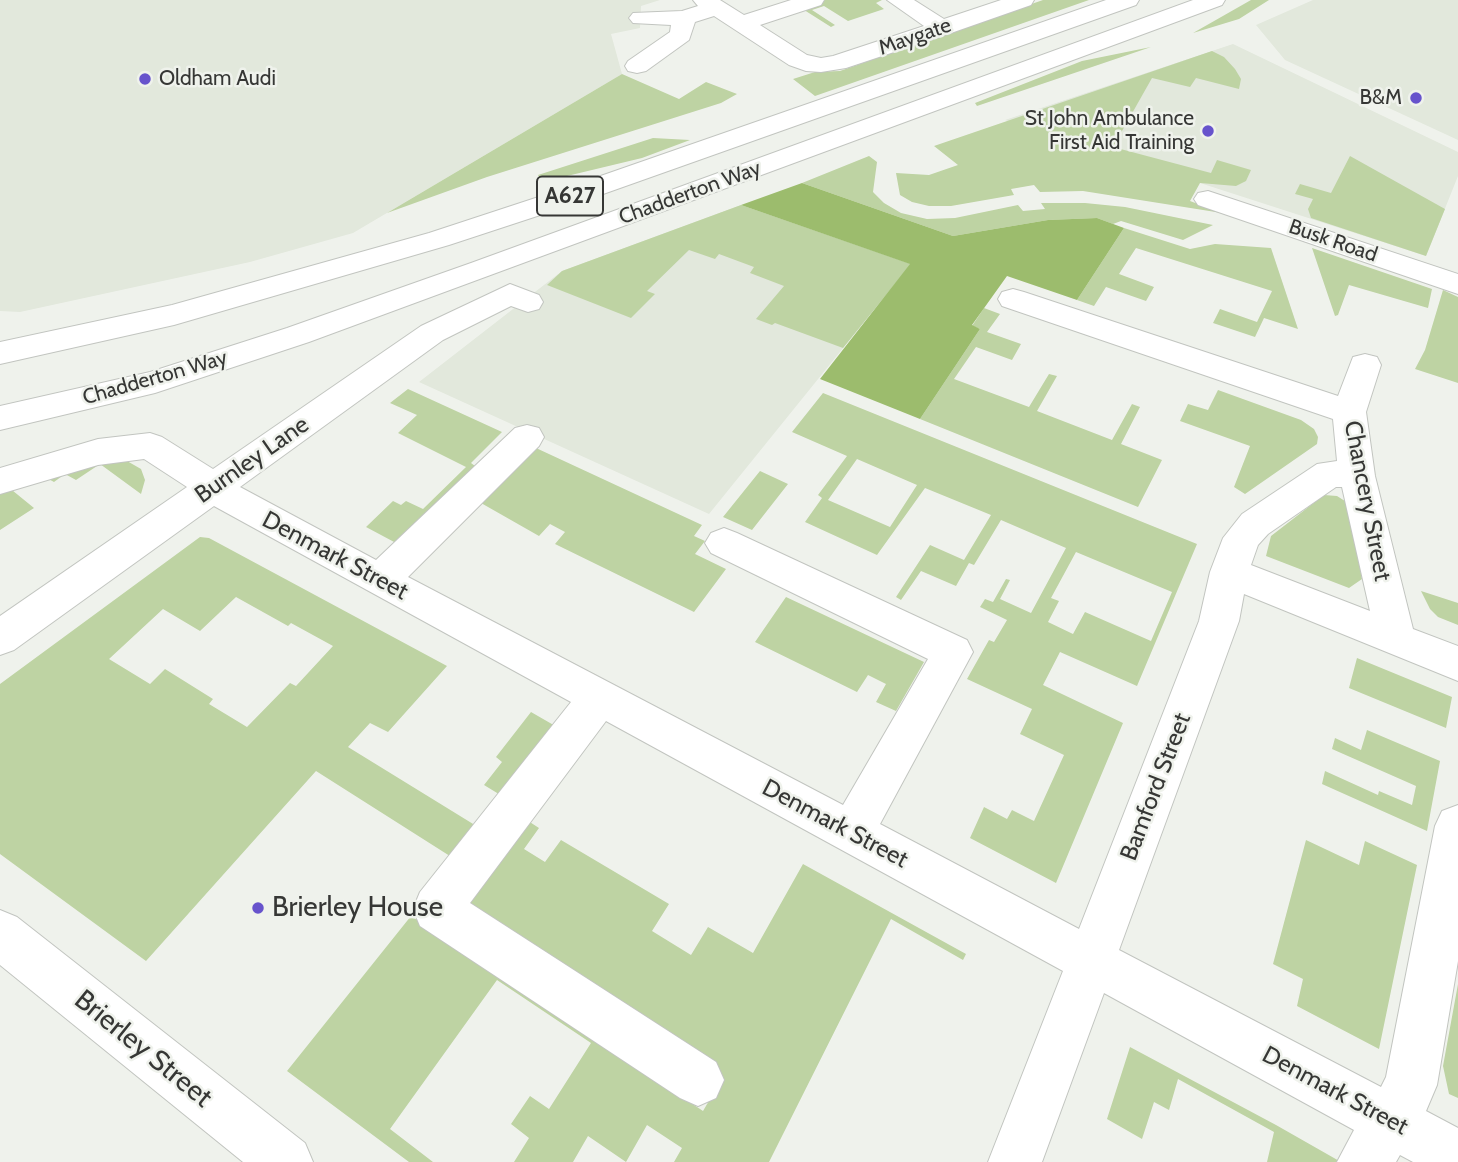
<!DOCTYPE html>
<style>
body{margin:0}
canvas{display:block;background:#eff2ec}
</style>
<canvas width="1458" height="1162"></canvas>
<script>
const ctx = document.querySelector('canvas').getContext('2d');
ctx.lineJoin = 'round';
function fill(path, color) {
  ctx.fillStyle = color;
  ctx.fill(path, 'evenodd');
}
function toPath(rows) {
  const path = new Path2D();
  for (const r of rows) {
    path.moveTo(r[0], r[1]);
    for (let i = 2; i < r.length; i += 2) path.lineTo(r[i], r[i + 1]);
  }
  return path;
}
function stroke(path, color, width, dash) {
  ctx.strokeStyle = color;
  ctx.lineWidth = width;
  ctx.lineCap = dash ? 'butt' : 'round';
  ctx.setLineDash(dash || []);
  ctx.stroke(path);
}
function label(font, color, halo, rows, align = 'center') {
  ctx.font = font + ' Cabin,sans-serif';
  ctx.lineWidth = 5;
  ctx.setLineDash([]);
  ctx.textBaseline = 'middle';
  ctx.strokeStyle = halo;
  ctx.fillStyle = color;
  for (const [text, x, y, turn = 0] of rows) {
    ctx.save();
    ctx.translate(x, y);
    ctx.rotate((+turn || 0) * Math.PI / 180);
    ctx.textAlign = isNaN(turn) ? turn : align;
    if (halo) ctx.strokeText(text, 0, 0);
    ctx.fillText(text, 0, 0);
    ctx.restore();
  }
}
fill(toPath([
 [0,0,660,0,641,6,640,28,611,34,622,74,353,233,250,262,20,312,0,311],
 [1313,0,1458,0,1458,140,1285,60,1256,25],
 [1233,44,1458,152,1458,176,1426,256,1005,120],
 [741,205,911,264,709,514,419,382,562,271]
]), '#e2e8dc');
fill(toPath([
 [825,0,882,0,876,3,884,9,848,21,824,6,812,10,835,25,831,27,801,8],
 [1043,0,1089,0,815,96,793,79,815,72,840,71],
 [1251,0,1269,0,1239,19,1193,33],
 [1151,47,977,106,975,103,1082,61],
 [1212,51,1224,57,1235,69,1241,79,1239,89,1196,78,1190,87,1152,78,1113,147,1211,173,1217,160,1251,170,1246,181,1236,186,1200,183,1190,201,1222,213,1083,191,1040,192,1034,185,1011,189,1014,195,951,206,929,206,912,202,900,195,896,173,929,175,958,165,934,146],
 [622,74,679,99,706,82,737,94,721,103,487,177,387,213],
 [653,138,690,140,642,158,542,182,538,175],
 [869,156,877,162,873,192,884,203,901,213,927,219,955,218,1018,205,1023,211,1045,209,1041,203,1085,203,1125,207,1213,225,1183,240,1121,221,1113,224,1097,218,1048,220,953,236,802,183],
 [1350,156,1445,209,1426,256,1311,218,1308,209,1313,199,1295,194,1300,184,1331,193],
 [741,205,911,264,843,348,775,323,772,325,756,319,784,286,750,273,754,267,719,254,715,259,689,250,647,291,655,294,631,318,547,285,562,271],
 [1124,228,1190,249,1215,244,1271,248,1298,329,1264,318,1255,337,1213,323,1220,309,1257,322,1272,291,1136,248,1119,274,1154,287,1146,301,1106,287,1094,306,1077,300],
 [1312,248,1432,289,1428,308,1349,285,1338,315,1335,316],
 [1443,290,1458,297,1458,383,1415,369,1425,350],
 [984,308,1000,314,987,332,1021,344,1012,360,976,347,954,379,1029,407,1049,374,1057,376,1037,411,1112,440,1132,404,1140,407,1121,444,1162,460,1138,507,920,419,980,329,972,326],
 [408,389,502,432,471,463,475,466,396,543,366,527,393,501,401,505,406,501,423,509,466,467,398,433,417,415,390,403],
 [1218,390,1301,420,1314,429,1318,437,1317,444,1245,494,1234,487,1250,446,1180,421,1188,404,1208,410],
 [823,393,1197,544,1137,686,1060,652,1043,685,1123,723,1056,883,970,838,984,807,1007,819,1012,810,1034,821,1064,755,1020,734,1032,709,967,679,989,640,994,642,1007,620,980,607,985,599,993,602,1006,579,1010,580,1000,599,1031,613,1066,548,1001,520,974,565,969,563,956,586,921,571,901,600,896,597,930,545,964,560,991,515,925,488,877,555,805,522,822,498,818,495,847,456,792,432],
 [857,459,917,485,890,527,828,500],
 [1076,552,1172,592,1151,641,1085,612,1073,634,1048,622,1059,601,1051,598],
 [536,448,702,525,694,536,705,541,695,554,726,569,694,612,555,544,565,532,550,524,539,536,481,503],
 [109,461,127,461,141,469,145,480,141,494,100,464,76,480,65,474,54,482,43,476],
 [760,471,788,484,752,530,723,517],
 [7,486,34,508,0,530,0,488],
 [1324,495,1337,496,1348,503,1362,579,1349,588,1266,556,1271,536],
 [200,537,209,538,447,666,388,732,370,723,348,747,478,827,453,858,316,771,146,961,0,854,0,684],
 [236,597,288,626,291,623,333,646,296,686,290,683,247,727,209,704,213,699,165,669,150,684,109,659,163,609,200,631],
 [1421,591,1458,603,1458,625,1438,617,1430,609],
 [786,597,924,662,896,711,876,702,886,684,868,675,857,692,755,642],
 [1357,658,1452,697,1446,728,1349,688],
 [531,712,557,727,502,796,484,785,502,762,496,757],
 [1367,730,1440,761,1427,831,1322,784,1325,771,1378,795,1379,791,1412,805,1416,786,1332,749,1335,738,1361,750],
 [522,817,539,828,524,849,545,862,561,840,669,904,652,931,691,955,708,927,753,953,803,864,966,954,963,960,891,919,769,1162,674,1162,682,1148,647,1125,626,1162,588,1136,573,1162,514,1162,529,1138,511,1124,530,1096,549,1109,591,1043,497,980,390,1129,433,1162,409,1162,287,1071,411,916,703,1111,723,1077,455,904],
 [1306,840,1359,865,1365,841,1417,865,1379,1049,1297,1006,1303,979,1273,964],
 [1458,984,1458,1098,1449,1094,1443,1066],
 [1130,1047,1276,1125,1341,1162,1267,1162,1274,1132,1178,1079,1169,1110,1154,1102,1142,1139,1107,1119]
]), '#bed3a3');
fill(toPath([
 [802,183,953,236,1048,220,1097,218,1124,228,1077,300,1007,276,972,325,980,329,920,419,820,379,910,264,741,205]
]), '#9cbc6d');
const minor = toPath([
 [693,0,720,0,744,15,791,0,824,0,821,5,760,25,807,55,821,58,833,56,924,26,887,0,914,0,944,19,1001,0,1034,0,1031,5,951,33,846,68,821,72,806,71,789,65,714,16,695,22,689,40,646,71,637,73,628,71,625,66,628,61,670,32,671,25,633,23,629,18,633,13,682,11,698,6,693,0],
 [1208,191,1458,274,1458,294,1198,205,1194,199,1198,193,1208,191],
 [510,284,539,295,543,302,539,309,528,312,511,306,443,340,240,487,376,560,515,428,527,425,539,428,544,437,539,446,408,577,843,805,928,659,711,553,705,543,711,533,724,528,737,533,967,640,973,652,880,824,1079,929,1199,621,1210,572,1223,538,1242,514,1317,464,1337,461,1333,419,1002,306,998,299,1002,292,1013,289,1024,292,1338,396,1353,357,1365,354,1377,357,1381,365,1366,412,1375,476,1413,629,1458,646,1458,681,1244,594,1239,621,1119,950,1381,1087,1386,1077,1435,826,1442,811,1458,805,1458,961,1437,1085,1426,1111,1458,1128,1458,1162,1413,1162,1400,1155,1396,1162,1337,1162,1354,1130,1104,993,1042,1162,988,1162,1063,971,606,721,470,903,716,1062,724,1080,716,1098,698,1106,680,1098,420,926,413,909,420,892,571,702,214,506,14,650,0,655,0,616,187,487,144,459,98,465,0,494,0,468,98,439,150,433,162,437,213,469,421,326,510,284],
 [1336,487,1342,487,1370,611,1251,565,1258,545,1268,534,1336,487],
 [0,910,17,917,305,1143,313,1162,243,1162,0,965,0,910]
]);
const highway = toPath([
 [1106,0,1139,0,1136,5,589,199,449,245,174,325,0,364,0,342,172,305,429,233,569,187,1106,0],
 [1193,0,1225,0,1222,5,309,342,155,393,0,430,0,406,150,372,287,328,471,263,1193,0]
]);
stroke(minor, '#c2c5c0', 2);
stroke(highway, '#c2c5c0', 2);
fill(minor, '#fff');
fill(highway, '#fff');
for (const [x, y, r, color] of [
 [145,79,7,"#6753cc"],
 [1416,98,7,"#6753cc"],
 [1208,131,7,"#6753cc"],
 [258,908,7,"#6753cc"]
]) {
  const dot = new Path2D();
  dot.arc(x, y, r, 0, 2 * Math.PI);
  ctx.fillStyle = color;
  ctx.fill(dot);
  stroke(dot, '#eff2ec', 2.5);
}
label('21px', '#363735', '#eff2ec', [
 ["Maygate",915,37,-19],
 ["Chadderton Way",690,193,-20],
 ["Busk Road",1333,241,19],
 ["Chadderton Way",155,378,-16]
]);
label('21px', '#363735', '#eff2ec', [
 ["Oldham Audi",159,79,"left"],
 ["B&M",1402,98],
 ["St John Ambulance",1194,119],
 ["First Aid Training",1194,143]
], 'right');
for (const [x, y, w] of [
 [570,196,66]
]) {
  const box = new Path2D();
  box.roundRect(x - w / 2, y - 19.5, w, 39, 5);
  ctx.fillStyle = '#eff2ec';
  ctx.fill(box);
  stroke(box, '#363735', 2);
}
label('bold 23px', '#363735', null, [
 ["A627",570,196]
]);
label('24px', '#363735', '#eff2ec', [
 ["Burnley Lane",252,460,-35],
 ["Chancery Street",1367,501,79],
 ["Denmark Street",335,556,28],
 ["Bamford Street",1156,787,-69],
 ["Denmark Street",835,824,28],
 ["Denmark Street",1335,1091,28]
]);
label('28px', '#363735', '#eff2ec', [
 ["Brierley House",272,908]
], 'left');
label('28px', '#363735', '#eff2ec', [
 ["Brierley Street",143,1049,39]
]);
</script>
